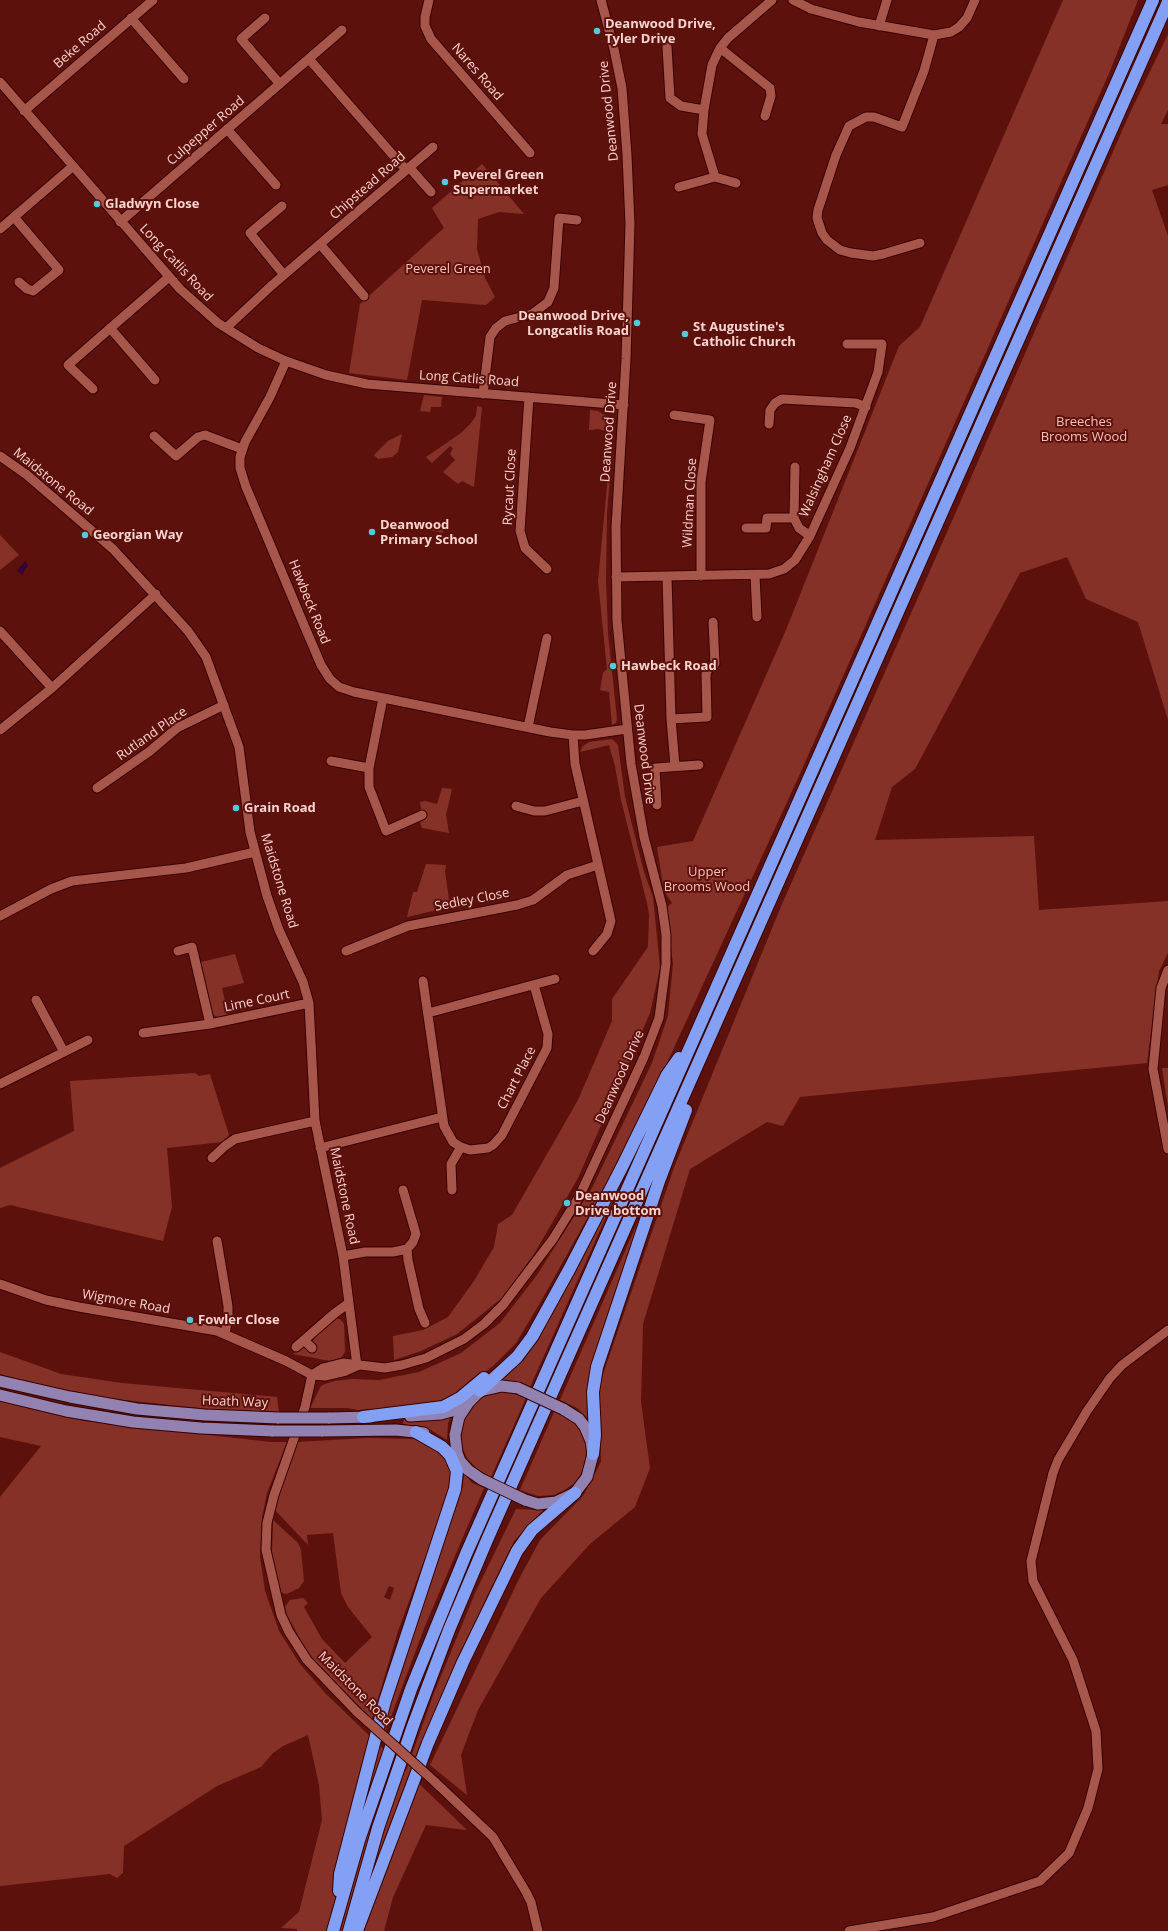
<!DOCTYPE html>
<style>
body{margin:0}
canvas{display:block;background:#5d110c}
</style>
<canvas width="1168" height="1931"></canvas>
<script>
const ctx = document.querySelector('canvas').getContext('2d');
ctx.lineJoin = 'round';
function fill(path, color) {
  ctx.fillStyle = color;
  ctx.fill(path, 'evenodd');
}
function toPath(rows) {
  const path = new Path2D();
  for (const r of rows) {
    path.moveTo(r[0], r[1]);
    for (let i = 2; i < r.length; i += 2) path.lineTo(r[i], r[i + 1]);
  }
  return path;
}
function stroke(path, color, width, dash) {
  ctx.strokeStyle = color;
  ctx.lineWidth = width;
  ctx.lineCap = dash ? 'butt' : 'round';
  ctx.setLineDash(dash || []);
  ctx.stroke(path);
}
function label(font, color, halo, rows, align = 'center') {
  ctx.font = font + ' "Open Sans",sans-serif';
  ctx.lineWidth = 4;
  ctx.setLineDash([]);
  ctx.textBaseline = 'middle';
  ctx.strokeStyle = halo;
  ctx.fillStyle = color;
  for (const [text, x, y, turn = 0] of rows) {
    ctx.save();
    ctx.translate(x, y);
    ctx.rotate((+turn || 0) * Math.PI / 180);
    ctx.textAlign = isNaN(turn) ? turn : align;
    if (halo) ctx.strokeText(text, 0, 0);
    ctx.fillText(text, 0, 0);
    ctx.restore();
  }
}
fill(toPath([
 [1063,0,1138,0,1110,71,799,776,654,1091,613,1172,540,1303,516,1343,494,1365,455,1397,446,1403,358,1410,347,1408,310,1408,321,1386,325,1384,334,1381,352,1379,379,1380,419,1372,461,1353,500,1323,537,1275,592,1188,652,1063,668,1016,673,964,666,908,672,903,664,891,657,847,693,841,786,630,899,346,920,327],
 [1168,34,1168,110,1161,124,1168,124,1168,185,1152,190,1168,236,1168,720,1138,622,1086,599,1067,557,1020,573,915,769,892,787,875,840,1034,836,1039,910,1168,901,1168,953,1159,971,1147,1063,800,1097,783,1126,767,1122,690,1169,643,1324,641,1402,650,1468,635,1507,590,1544,541,1598,478,1710,461,1755,467,1795,430,1765,519,1579,540,1540,583,1496,601,1462,599,1386,675,1165,782,904,952,521,1129,115],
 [482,164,524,214,499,212,478,219,477,249,485,278,495,297,486,305,422,300,407,380,349,373,360,304,444,228,432,208],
 [424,395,442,397,441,407,431,407,430,412,420,411],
 [477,406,482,407,474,487,462,481,458,484,443,472,455,460,450,454,453,448,450,446,432,463,426,457,461,433,471,423,476,416],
 [590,410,598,411,606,416,611,434,612,452,607,513,606,581,608,633,617,719,616,723,612,725,609,692,600,690,603,673,607,669,598,581,608,476,606,431,598,429,589,430],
 [402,434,398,452,392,457,378,459,374,455,388,441],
 [444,520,443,533,430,530,434,525,436,527],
 [0,535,19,555,0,570],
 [612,739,618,745,625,797,644,872,653,897,660,968,650,1013,578,1178,534,1254,502,1298,457,1334,421,1351,394,1360,393,1336,423,1330,448,1317,474,1281,494,1247,498,1224,512,1215,578,1100,612,1021,612,999,648,947,649,915,647,903,621,800,615,766,609,745,580,752,583,746,589,742],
 [442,788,452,789,446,815,449,833,422,828,420,822,426,819,422,815,420,802,425,801,437,804],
 [426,864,446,865,445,871,450,907,407,917,413,892,417,892],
 [235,954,244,983,222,988,228,1015,218,1017,213,1015,201,962],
 [1162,1068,1168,1068,1168,1106],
 [195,1073,199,1076,210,1074,229,1135,222,1142,167,1148,172,1207,163,1241,10,1205,0,1208,0,1168,74,1131,70,1081],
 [654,1185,605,1328,590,1421,577,1408,560,1400],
 [615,1191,617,1192,530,1387,496,1379,515,1361],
 [336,1319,340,1319,344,1324,345,1352,341,1358,330,1361,293,1354,301,1348,304,1347,311,1352,317,1347,313,1341,315,1337],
 [0,1352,61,1374,122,1383,277,1397,279,1412,219,1410,161,1404,98,1397,28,1382,0,1374],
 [504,1391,526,1398,491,1477,477,1469,467,1458,459,1440,463,1417,479,1397],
 [0,1400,84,1421,271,1442,287,1442,267,1493,262,1517,260,1557,265,1591,279,1631,300,1664,325,1693,377,1743,455,1507,463,1486,464,1473,472,1483,484,1488,425,1626,380,1746,406,1771,434,1693,476,1591,516,1509,543,1510,514,1541,487,1596,409,1774,467,1830,426,1825,393,1897,384,1931,297,1931,297,1929,281,1928,299,1912,322,1820,319,1785,308,1735,283,1746,273,1753,261,1767,217,1786,124,1846,123,1873,117,1878,110,1874,0,1886,0,1497,41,1446,0,1437],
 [555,1410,576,1423,583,1435,587,1449,584,1468,576,1482,566,1489,554,1495,538,1496,520,1490],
 [452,1414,448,1423,447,1440,431,1430,403,1424,404,1418,432,1418],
 [368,1438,414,1439,429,1443,449,1458,453,1482,398,1631,372,1719,311,1659,287,1615,285,1607,290,1600,303,1598,308,1603,304,1607,322,1639,345,1663,372,1637,348,1607,341,1593,333,1533,307,1535,308,1545,275,1510,276,1504,297,1442],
 [389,1586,394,1588,390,1600,384,1597],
 [273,1520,298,1543,301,1550,304,1581,299,1588,287,1594,282,1593,277,1587,272,1553]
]), '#863128');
fill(toPath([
 [25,561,28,565,22,575,17,571]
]), '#350335');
const minor = toPath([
 [429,0,425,17,425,26,431,39,530,153],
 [793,0,811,9,859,22,934,35,951,32,959,27,967,18,975,0],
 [131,18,184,79],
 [265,18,241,39,280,84],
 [879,26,887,0],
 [667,47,670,98,681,106,704,110],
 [720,48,770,88,771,96,765,116],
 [309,59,406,170],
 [0,82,180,289,218,323,258,348,286,361,326,375,367,384,624,405],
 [24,111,153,0],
 [227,129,276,185],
 [409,167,431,192],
 [715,177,702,134,704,110,712,65,720,48,728,38,772,0],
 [679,187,715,177,736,183],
 [282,206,250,233,284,275],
 [14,217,59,270,33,291,27,289,19,282],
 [120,222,342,30],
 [0,229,72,167],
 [920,243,883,254,873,256,851,253,840,250,827,240,822,233,817,218,818,210,836,155,849,126,866,117,874,117,902,127,924,71,934,35],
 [320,244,364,296],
 [110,328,155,380],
 [226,328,271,286,433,147],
 [286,361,270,397,245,442,240,457,240,468,246,487,301,618,321,665,330,679,339,687,354,692,550,732,573,735,585,735,627,729],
 [93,389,68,365,169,277],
 [483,394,490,337,496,328,505,321,532,314,548,302,554,288,559,218,577,220],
 [529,397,520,531,525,548,547,569],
 [674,415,710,420,701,482,701,576],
 [769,424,770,410,775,403,782,399,856,403,866,407],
 [154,436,176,456,198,437,205,435,242,449],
 [0,456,27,475,113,549,188,631,206,657,239,747,250,832,267,896,279,930,303,982,309,1003,315,1121,343,1256,357,1366],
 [795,467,794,518,799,528,810,536],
 [746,528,766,528,767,518,794,518],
 [755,575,757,617],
 [616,577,769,574,784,569,795,560,810,536,850,448,878,372,882,344,847,344],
 [667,577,671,719,675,766],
 [0,631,52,688],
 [383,698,369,768,369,787,386,831,422,815],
 [671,719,707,717,706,674,709,667,715,664,713,622],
 [528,727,547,638],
 [0,730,52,688,156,594],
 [573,735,575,764,611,921,607,934,593,951],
 [331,761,369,768],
 [97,788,150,751,177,728,224,705],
 [657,805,655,768,699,765],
 [516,806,534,811,545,811,583,801],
 [0,916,51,889,72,881,186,868,255,852],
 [178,951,192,947,210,1024],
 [346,951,408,926,517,905,533,900,567,875,598,865],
 [1168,970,1161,988,1153,1069,1168,1149],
 [423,981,444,1126,453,1142,461,1147,470,1150,488,1148,493,1145,502,1135,547,1048,548,1034,534,985],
 [36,1000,64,1052],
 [428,1013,555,979],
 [143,1033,210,1024,309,1003],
 [0,1084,88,1040],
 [320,1148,442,1117],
 [212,1158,225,1146,235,1139,315,1121],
 [403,1190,416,1234,413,1242,407,1249,408,1260,419,1309,425,1323],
 [452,1190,451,1164,461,1147],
 [217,1241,228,1306,228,1319,225,1333],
 [343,1256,365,1252,393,1252,407,1249],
 [0,1284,46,1300,79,1307,217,1331,286,1361,312,1375,325,1376,346,1371,357,1366],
 [304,1340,312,1348],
 [296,1347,335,1313,349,1303],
 [312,1375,323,1368,343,1363,385,1368,402,1365,426,1358,464,1339,484,1324,503,1305,553,1239,579,1197,644,1057,659,1018,666,964,666,935,662,906,644,837,631,764,617,621,616,527,626,359,630,224,627,155,622,88,614,49,601,0],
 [312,1375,305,1407,274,1495,267,1523,266,1550,281,1615,289,1632,307,1660,357,1712],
 [434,1781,493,1837,526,1892,531,1902,538,1931],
 [849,1931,933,1917,1040,1881,1069,1853,1088,1808,1098,1769,1096,1731,1073,1660,1033,1581,1031,1561,1053,1473,1058,1460,1087,1411,1110,1378,1122,1365,1168,1330]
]);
const major = toPath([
 [0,1381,70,1397,137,1409,205,1415,279,1418],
 [0,1395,66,1411,133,1422,201,1428,273,1431],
 [410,1416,441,1414,455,1410,466,1403],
 [328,1418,371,1417],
 [321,1431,396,1430,424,1433],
 [481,1479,468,1470,460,1461,457,1453,455,1435,459,1417,469,1402,480,1391,502,1386,518,1388],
 [525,1500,538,1504,556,1502,575,1493,587,1477,593,1454,591,1441,585,1427,579,1419,563,1409]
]);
const highway = toPath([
 [480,1391,517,1357,532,1337,570,1268,623,1165,667,1075,679,1058],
 [363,1417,443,1407,460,1398,484,1378],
 [593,1454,595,1435,593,1392,597,1367,659,1181,686,1110],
 [339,1891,340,1874,385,1701,455,1489,457,1471,450,1455,442,1447,416,1432],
 [358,1928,428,1743,463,1662,517,1551,532,1530,575,1493],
 [333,1931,359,1840,411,1689,466,1554,1153,0],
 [349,1931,378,1828,414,1723,449,1630,487,1540,1168,2]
]);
stroke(minor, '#380000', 11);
stroke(major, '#380000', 13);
stroke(highway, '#380000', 14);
stroke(minor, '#a7564c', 9);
stroke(major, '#9182b1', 11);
stroke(highway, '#83a0f4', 12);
const minorBridge = toPath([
 [357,1712,434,1781]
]);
const majorBridge = toPath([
 [518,1388,563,1409],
 [279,1418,328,1418],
 [273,1431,321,1431],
 [481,1479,525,1500]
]);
stroke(minorBridge, '#380000', 11, []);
stroke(majorBridge, '#380000', 13, []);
stroke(minorBridge, '#a7564c', 9);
stroke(majorBridge, '#9182b1', 11);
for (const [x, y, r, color] of [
 [597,31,4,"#53cadc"],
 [445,182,4,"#53cadc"],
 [97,204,4,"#53cadc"],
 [637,323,4,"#53cadc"],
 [685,334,4,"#53cadc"],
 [372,532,4,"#53cadc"],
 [85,535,4,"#53cadc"],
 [613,666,4,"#53cadc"],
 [236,808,4,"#53cadc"],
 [567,1203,4,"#53cadc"],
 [190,1320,4,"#53cadc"]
]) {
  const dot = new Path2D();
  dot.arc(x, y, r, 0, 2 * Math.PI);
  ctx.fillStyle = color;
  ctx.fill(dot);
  stroke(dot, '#5d110c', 1.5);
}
label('bold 13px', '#f9d3cd', '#5d110c', [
 ["Deanwood Drive,",605,24],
 ["Tyler Drive",605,39],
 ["Peverel Green",453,175],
 ["Supermarket",453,190],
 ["Gladwyn Close",105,204],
 ["Deanwood Drive,",629,316,"right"],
 ["Longcatlis Road",629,331,"right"],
 ["St Augustine's",693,327],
 ["Catholic Church",693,342],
 ["Deanwood",380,525],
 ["Primary School",380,540],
 ["Georgian Way",93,535],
 ["Hawbeck Road",621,666],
 ["Grain Road",244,808],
 ["Deanwood",575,1196],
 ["Drive bottom",575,1211],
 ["Fowler Close",198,1320]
], 'left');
label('13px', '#f9d3cd', '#5d110c', [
 ["Beke Road",80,45,-41],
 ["Nares Road",477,72,49],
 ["Deanwood Drive",609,111,-96],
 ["Culpepper Road",206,131,-41],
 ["Chipstead Road",368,186,-41],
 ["Long Catlis Road",176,263,47],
 ["Long Catlis Road",469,379,4],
 ["Deanwood Drive",609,432,-86],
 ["Walsingham Close",826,466,-66],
 ["Maidstone Road",53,482,39],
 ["Rycaut Close",510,487,-87],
 ["Wildman Close",690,503,-87],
 ["Hawbeck Road",309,602,68],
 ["Rutland Place",152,734,-35],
 ["Deanwood Drive",644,754,83],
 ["Maidstone Road",279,881,73],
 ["Sedley Close",472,900,-11],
 ["Lime Court",257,1001,-12],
 ["Deanwood Drive",620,1077,-66],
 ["Chart Place",517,1078,-63],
 ["Maidstone Road",344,1196,78],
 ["Wigmore Road",126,1302,10],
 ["Hoath Way",235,1402,2],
 ["Maidstone Road",355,1689,45]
]);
label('13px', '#f7c2ba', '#5d110c', [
 ["Peverel Green",448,269],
 ["Breeches",1084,422],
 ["Brooms Wood",1084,437],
 ["Upper",707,872],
 ["Brooms Wood",707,887]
]);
</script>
